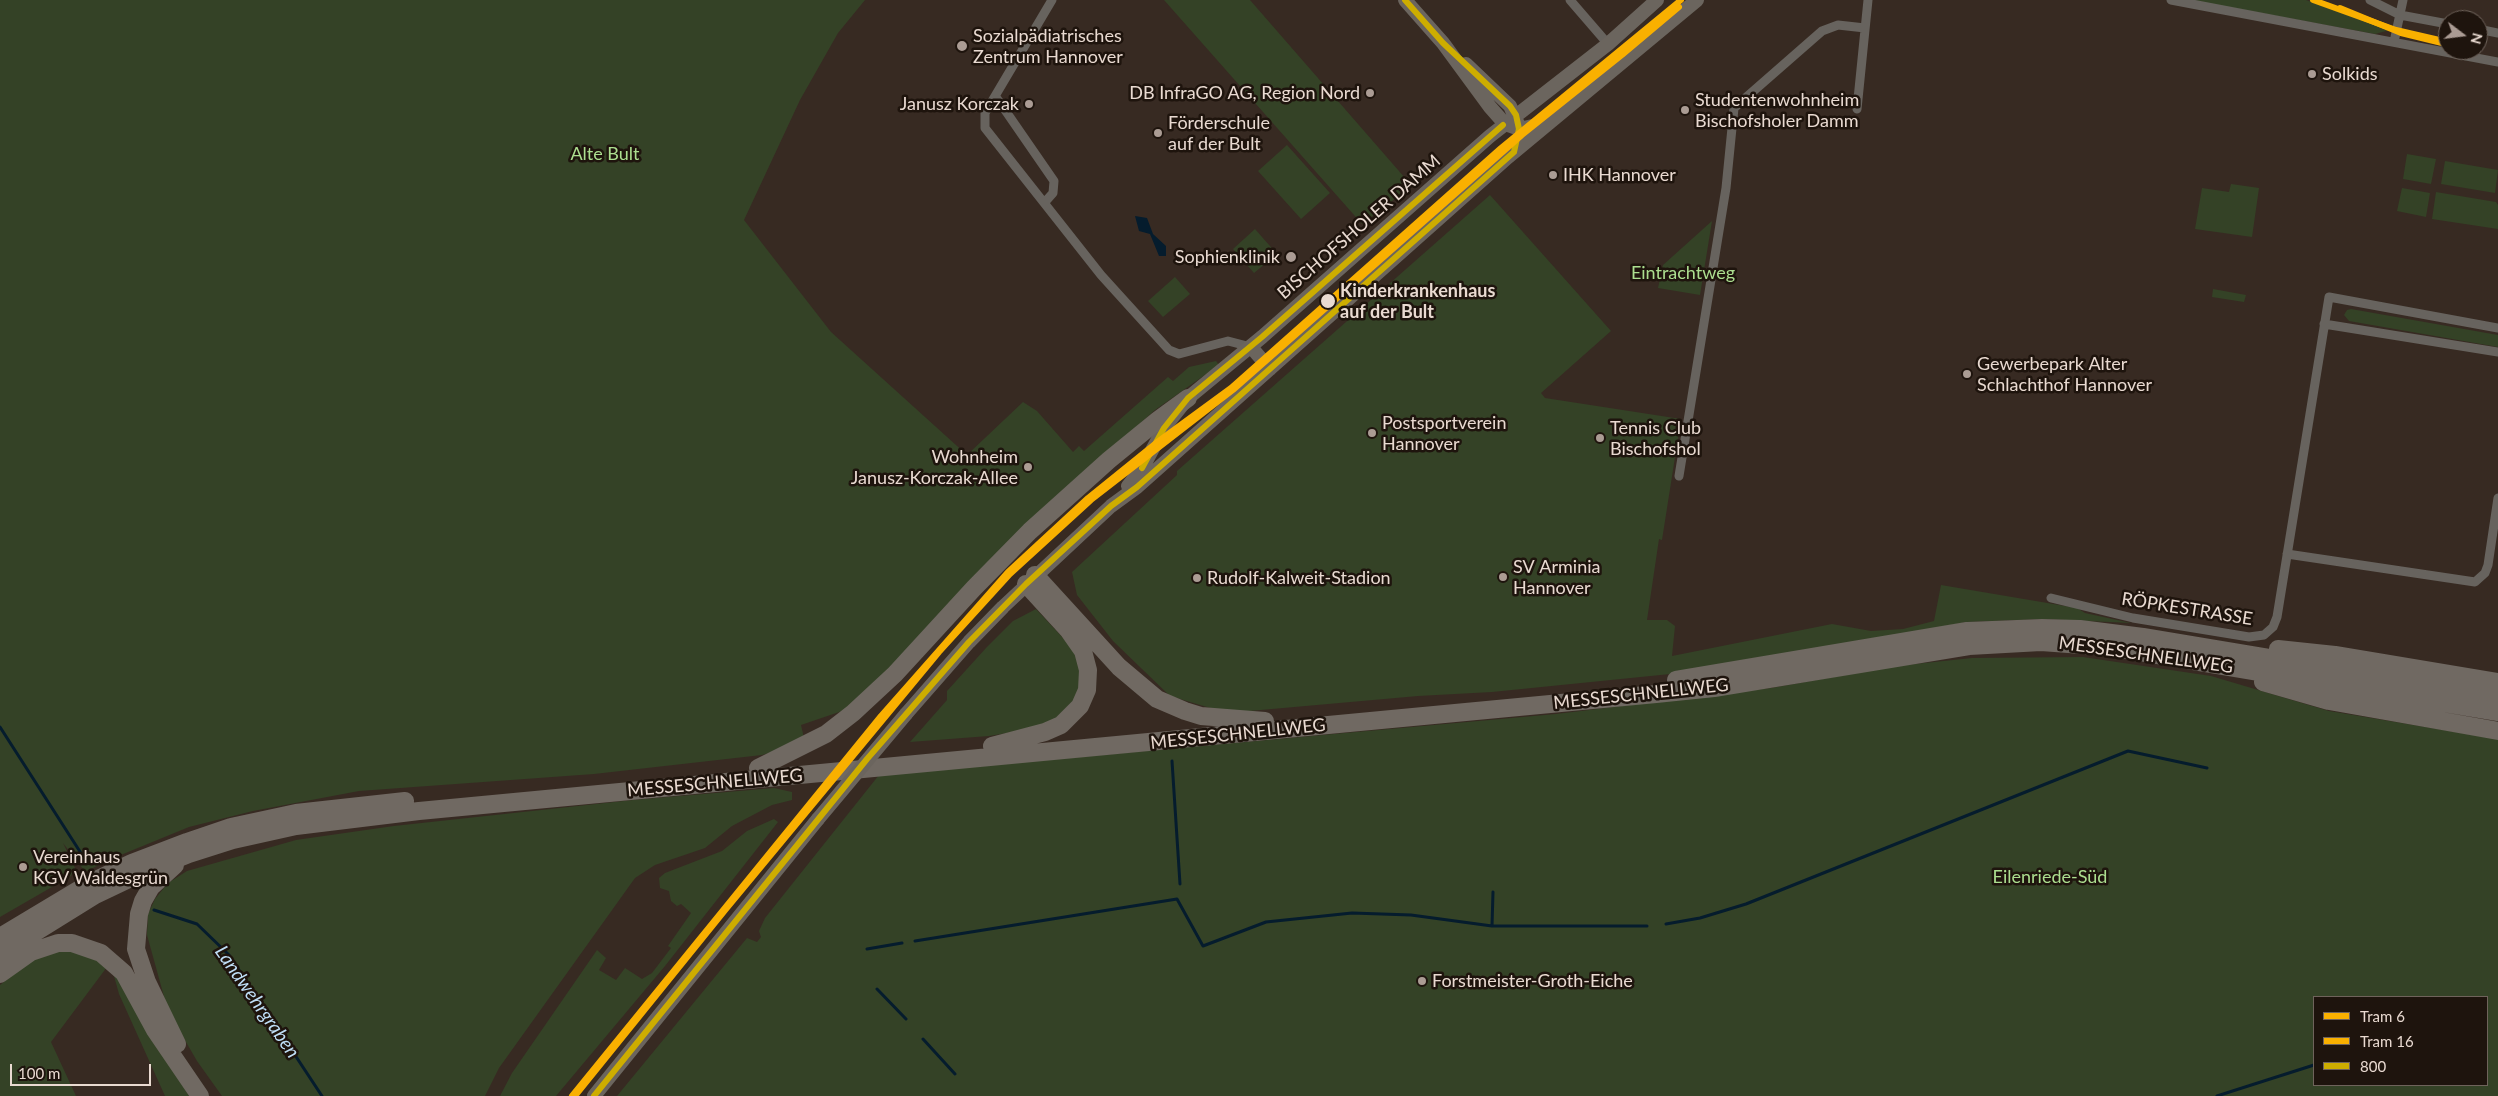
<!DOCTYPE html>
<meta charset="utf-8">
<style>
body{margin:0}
#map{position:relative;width:2498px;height:1096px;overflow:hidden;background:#372a22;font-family:Lato,sans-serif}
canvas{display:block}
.legend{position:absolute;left:2313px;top:996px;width:175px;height:90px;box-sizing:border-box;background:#1e140d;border:1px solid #6f635b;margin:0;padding:6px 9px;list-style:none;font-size:15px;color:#e9dad1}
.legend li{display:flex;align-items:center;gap:10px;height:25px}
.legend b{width:25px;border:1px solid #6f635b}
.north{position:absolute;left:2438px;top:10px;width:50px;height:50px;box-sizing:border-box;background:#1e140d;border:1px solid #6f635b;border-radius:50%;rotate:105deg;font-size:14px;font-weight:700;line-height:20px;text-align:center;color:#e9dad1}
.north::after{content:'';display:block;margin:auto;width:18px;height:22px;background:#ab9c94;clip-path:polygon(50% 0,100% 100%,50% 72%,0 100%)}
.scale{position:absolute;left:10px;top:1064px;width:141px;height:22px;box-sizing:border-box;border:2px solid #e9dad1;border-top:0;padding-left:6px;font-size:15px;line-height:18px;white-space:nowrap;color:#e9dad1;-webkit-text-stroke:4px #1e140d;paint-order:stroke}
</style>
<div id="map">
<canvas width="2498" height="1096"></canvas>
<ul class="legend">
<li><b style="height:6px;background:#f9b000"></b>Tram 6</li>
<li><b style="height:6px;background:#f9b000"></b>Tram 16</li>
<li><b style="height:6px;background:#cdad00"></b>800</li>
</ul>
<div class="north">N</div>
<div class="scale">100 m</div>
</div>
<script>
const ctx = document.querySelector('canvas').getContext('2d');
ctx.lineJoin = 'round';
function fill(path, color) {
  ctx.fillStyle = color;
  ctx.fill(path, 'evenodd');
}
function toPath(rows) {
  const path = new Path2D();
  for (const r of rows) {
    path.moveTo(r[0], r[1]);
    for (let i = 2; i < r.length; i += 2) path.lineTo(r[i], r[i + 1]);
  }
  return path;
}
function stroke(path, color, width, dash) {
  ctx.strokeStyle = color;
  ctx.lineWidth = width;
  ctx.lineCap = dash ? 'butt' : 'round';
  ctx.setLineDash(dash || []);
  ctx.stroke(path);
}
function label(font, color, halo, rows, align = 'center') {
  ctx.font = font + ' Lato,sans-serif';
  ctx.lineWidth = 5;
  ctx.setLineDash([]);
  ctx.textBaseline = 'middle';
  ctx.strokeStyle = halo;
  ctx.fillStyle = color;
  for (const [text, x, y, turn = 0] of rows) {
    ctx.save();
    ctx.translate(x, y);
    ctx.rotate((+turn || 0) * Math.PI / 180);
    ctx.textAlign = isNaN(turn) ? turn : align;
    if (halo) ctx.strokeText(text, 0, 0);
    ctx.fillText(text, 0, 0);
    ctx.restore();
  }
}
fill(toPath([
 [0,0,865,0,838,33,800,100,744,220,831,332,967,455,1023,402,1037,411,1073,452,1079,446,1084,451,1168,377,1173,381,1189,367,1216,361,1219,365,1155,410,1024,528,907,652,848,709,801,725,804,738,779,750,762,755,594,774,359,791,253,811,189,827,111,859,87,871,83,869,63,843,75,868,71,876,0,917],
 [1164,0,1250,0,1412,186,1362,224],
 [2189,0,2306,0,2390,30,2375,34],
 [1287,145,1330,193,1301,219,1258,171],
 [2407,154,2436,159,2431,184,2403,179],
 [2445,161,2498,170,2495,193,2441,184],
 [2231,184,2259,188,2252,237,2195,229,2202,188,2229,192],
 [2402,188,2430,193,2426,217,2397,211],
 [2436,192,2496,202,2498,205,2498,229,2432,219],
 [1490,195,1611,331,1541,393,1545,398,1681,419,1662,540,1659,539,1647,620,1667,620,1675,626,1672,656,1832,624,1871,631,1903,629,1934,621,1941,585,2077,608,2085,613,2131,623,2043,619,1967,622,1710,670,1492,692,1418,696,1227,713,1170,696,1113,641,1077,595,1072,572,1177,475,1177,471],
 [1712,221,1700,295,1658,288,1663,265],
 [1255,229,1277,254,1254,273,1233,249],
 [1175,277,1190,294,1163,317,1148,301],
 [2213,289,2246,295,2244,302,2212,297],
 [2351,309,2498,335,2498,347,2349,321,2344,315,2347,310],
 [1036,609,1078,654,1083,665,1079,699,1049,726,989,736,910,742,947,700,947,691,986,648,1013,621],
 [2083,657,2211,676,2329,711,2498,739,2498,1096,617,1096,747,938,757,942,761,937,759,931,765,918,879,775,1556,714,1771,688,1896,666,1972,658],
 [2314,997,2487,997,2487,1085,2314,1085],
 [774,788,792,792,792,800,772,805,732,826,705,848,655,865,635,878,499,1068,485,1096,222,1096,197,1061,168,1011,147,935,148,914,155,899,168,883,187,871,296,840,394,826,633,800],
 [774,819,778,822,665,966,556,1096,500,1096,512,1073,597,950,606,958,599,970,616,980,625,968,642,979,652,973,671,948,668,946,691,913,681,904,677,906,671,901,669,891,660,888,659,878,665,873,722,851,747,831],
 [73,950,86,953,107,967,51,1042,76,1096,0,1096,0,985,36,957,53,951],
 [114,976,118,977,189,1096,165,1096,119,994]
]), '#344226');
fill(toPath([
 [1135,216,1147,218,1153,234,1166,246,1166,256,1159,256,1150,234,1139,231]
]), '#051c2d');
stroke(toPath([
 [0,727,86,861],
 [1172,761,1180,884],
 [154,910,197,924,229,955,322,1096],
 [1666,924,1700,918,1746,904,2128,751,2207,768],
 [1492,926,1493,892],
 [915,941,1177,899,1203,946,1266,922,1352,913,1411,915,1492,926,1647,926],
 [867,949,902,943],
 [877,989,906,1019],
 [923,1039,955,1074],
 [2217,1096,2314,1065]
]), '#051c2d', 3);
stroke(toPath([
 [1052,0,985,113,985,128,1101,275,1169,350,1179,354,1228,341,1251,347],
 [1570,0,1608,44],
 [2171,0,2498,62],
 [2370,0,2400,15,2448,24],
 [2478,29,2498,33],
 [2394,42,2403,0],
 [996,97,1054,181,1053,193,1045,202],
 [1857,109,1868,0],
 [2324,324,2498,352],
 [1679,476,1726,188,1734,108,1822,31,1838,25,1865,28],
 [2287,554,2475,582,2485,573,2488,565,2498,498],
 [2051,598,2133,618,2249,637,2264,635,2273,627,2277,617,2329,297,2498,328]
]), '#67635e', 9);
stroke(toPath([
 [1405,0,1443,43,1490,107,1505,124,1519,129,1546,123],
 [1466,64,1510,106,1518,124],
 [1251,347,1270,369],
 [1128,486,1143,467,1164,428,1188,398,1262,337,1490,136,1608,44,1657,0],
 [906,714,969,642,1003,607,1111,506,1137,487,1508,157,1697,0],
 [594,1096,818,819]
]), '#6b655e', 14);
stroke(toPath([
 [1035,575,1119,667,1157,699,1185,711,1201,716,1265,721],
 [2278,649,2335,655,2498,682],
 [1676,680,1967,631,2042,628,2080,629,2143,637,2498,696],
 [2263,682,2329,701,2498,731],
 [992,746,1045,732,1061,725,1080,706,1087,690,1088,670,1083,651,1069,631,1026,584],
 [758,768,826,734,853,713,895,674,974,588,1030,531,1109,460,1158,420,1188,398],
 [175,865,151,887,143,901,139,914,136,949,147,982,177,1044],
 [0,937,90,883,132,863,187,842,231,827,296,813,405,801],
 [0,954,95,895,137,875,189,854,233,840,296,826,419,811,1656,694,1714,688,1969,646,2041,642,2110,647,2498,712],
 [0,974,31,952,58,943,72,943,101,953,124,973,155,1030,200,1096]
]), '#706962', 18);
stroke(toPath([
 [818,819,906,714]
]), '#6b655e', 14);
stroke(toPath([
 [1142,468,1164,428,1188,398,1262,337,1503,125],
 [594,1096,867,759,969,642,1026,584,1111,506,1137,487,1514,152,1519,129,1516,115,1510,106,1443,43,1405,0]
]), '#cdad00', 6);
stroke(toPath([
 [2313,0,2396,30,2448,42],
 [572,1096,881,716,1008,572,1088,498,1156,443,1231,388,1501,148,1681,0]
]), '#f9b000', 6);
stroke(toPath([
 [2340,8,2401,33,2446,44],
 [575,1096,726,909,939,652,1010,574,1091,500,1233,390,1522,135,1622,55,1679,7]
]), '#f9b000', 6);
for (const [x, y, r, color] of [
 [962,46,6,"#ab9c94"],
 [2312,74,5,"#ab9c94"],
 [1370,93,5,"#ab9c94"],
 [1029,104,5,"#ab9c94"],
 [1685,110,5,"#ab9c94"],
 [1158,133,5,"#ab9c94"],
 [1553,175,5,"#ab9c94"],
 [1291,257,6,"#ab9c94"],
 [1328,301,8,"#e9dad1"],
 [1967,374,5,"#ab9c94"],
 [1372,433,5,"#ab9c94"],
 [1600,438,5,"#ab9c94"],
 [1028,467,5,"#ab9c94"],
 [1503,577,5,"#ab9c94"],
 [1197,578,5,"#ab9c94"],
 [23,867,5,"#ab9c94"],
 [1422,981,5,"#ab9c94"]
]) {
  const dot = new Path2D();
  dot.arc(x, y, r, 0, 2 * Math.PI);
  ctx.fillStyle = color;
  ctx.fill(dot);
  stroke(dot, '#1e140d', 2);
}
label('18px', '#e9dad1', '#1e140d', [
 ["Sozialpädiatrisches",973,36],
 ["Zentrum Hannover",973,57],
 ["Solkids",2322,74],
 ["DB InfraGO AG, Region Nord",1360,93,"right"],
 ["Studentenwohnheim",1695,100],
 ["Bischofsholer Damm",1695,121],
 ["Janusz Korczak",1019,104,"right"],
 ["Förderschule",1168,123],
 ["auf der Bult",1168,144],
 ["IHK Hannover",1563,175],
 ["Sophienklinik",1280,257,"right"],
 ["Gewerbepark Alter",1977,364],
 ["Schlachthof Hannover",1977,385],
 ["Postsportverein",1382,423],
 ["Hannover",1382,444],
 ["Tennis Club",1610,428],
 ["Bischofshol",1610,449],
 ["Wohnheim",1018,457,"right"],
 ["Janusz-Korczak-Allee",1018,478,"right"],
 ["SV Arminia",1513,567],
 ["Hannover",1513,588],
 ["Rudolf-Kalweit-Stadion",1207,578],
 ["Vereinhaus",33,857],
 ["KGV Waldesgrün",33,878],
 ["Forstmeister-Groth-Eiche",1432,981]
], 'left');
label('18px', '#acde8f', '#1e140d', [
 ["Alte Bult",605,154],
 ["Eintrachtweg",1683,273],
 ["Eilenriede-Süd",2050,877]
]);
label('18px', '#e9dad1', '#1e140d', [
 ["BISCHOFSHOLER DAMM",1359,227,-41],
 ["RÖPKESTRASSE",2187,609,9],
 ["MESSESCHNELLWEG",2146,655,8],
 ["MESSESCHNELLWEG",1641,694,-6],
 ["MESSESCHNELLWEG",1238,734,-6],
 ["MESSESCHNELLWEG",715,783,-5]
]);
label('bold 18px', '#e9dad1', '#1e140d', [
 ["Kinderkrankenhaus",1340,291],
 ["auf der Bult",1340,312]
], 'left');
label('italic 19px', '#bfdef6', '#1e140d', [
 ["Landwehrgraben",257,1002,55]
]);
</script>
